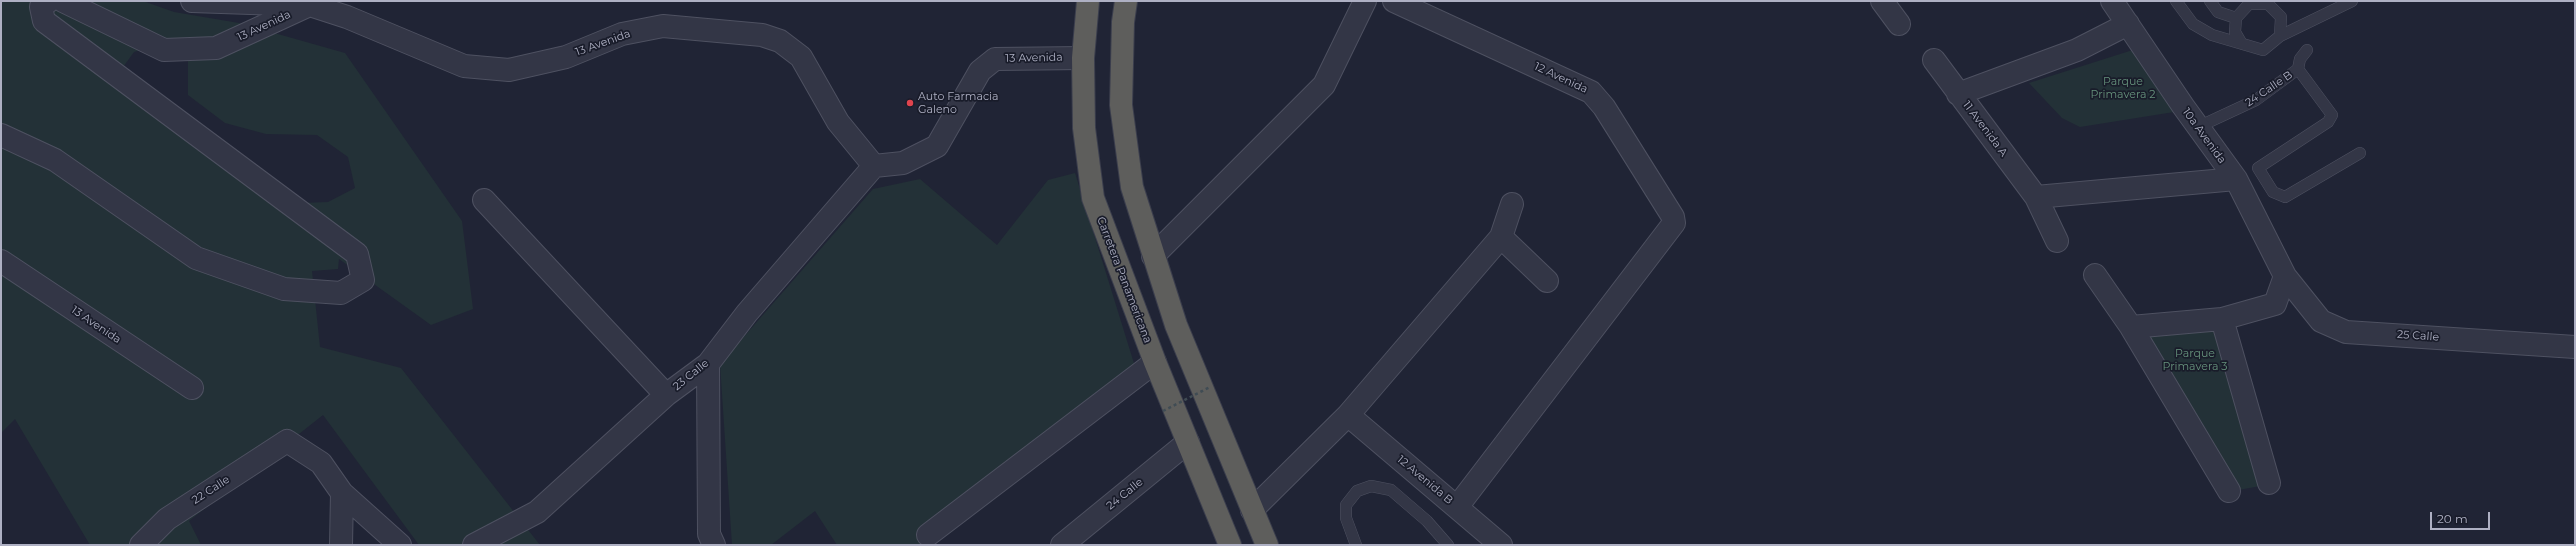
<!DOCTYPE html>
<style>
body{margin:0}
#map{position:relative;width:2576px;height:546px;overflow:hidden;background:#202435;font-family:Montserrat,sans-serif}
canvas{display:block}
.frame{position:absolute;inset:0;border:2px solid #aeb0c3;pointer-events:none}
.scale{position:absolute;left:2430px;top:512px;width:60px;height:18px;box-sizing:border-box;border:2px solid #aeb0c3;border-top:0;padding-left:5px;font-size:12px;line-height:14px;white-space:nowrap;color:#aeb0c3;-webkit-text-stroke:3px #191c2a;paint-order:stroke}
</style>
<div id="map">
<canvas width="2576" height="546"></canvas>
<div class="frame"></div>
<div class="scale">20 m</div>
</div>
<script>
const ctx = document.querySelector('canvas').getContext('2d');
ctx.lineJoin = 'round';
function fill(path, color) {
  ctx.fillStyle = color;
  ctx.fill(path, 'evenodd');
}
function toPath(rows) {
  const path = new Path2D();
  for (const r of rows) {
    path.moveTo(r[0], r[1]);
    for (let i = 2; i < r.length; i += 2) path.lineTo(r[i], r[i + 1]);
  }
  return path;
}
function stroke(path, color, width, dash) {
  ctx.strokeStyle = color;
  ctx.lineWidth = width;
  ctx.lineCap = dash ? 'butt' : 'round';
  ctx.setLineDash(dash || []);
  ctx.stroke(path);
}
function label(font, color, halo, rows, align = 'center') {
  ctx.font = font + ' Montserrat,sans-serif';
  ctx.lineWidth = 3.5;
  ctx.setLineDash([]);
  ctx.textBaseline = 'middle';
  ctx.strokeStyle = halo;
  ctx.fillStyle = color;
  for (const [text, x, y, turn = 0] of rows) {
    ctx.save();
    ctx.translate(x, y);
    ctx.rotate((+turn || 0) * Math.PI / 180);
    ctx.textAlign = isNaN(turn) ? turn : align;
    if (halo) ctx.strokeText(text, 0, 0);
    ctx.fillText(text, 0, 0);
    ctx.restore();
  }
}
fill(toPath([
 [1,1,143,1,174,12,239,23,345,53,462,221,473,309,431,325,339,259,338,269,312,271,320,347,401,368,540,545,419,545,323,415,189,521,201,545,90,545,15,419,1,433],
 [163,43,188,43,188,95,225,123,266,134,317,135,348,157,355,188,328,202,273,204,118,74,134,52],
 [2139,48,2174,112,2080,127,2062,118,2029,83],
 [1075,173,1137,373,924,545,837,545,815,511,771,545,732,545,720,364,873,189,920,179,997,245,1048,180],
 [2219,324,2266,485,2233,491,2140,331]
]), '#233137');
const service = toPath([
 [2176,1,2193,24,2212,35,2263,50,2280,36,2352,1],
 [2210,1,2218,12,2236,18],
 [2242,44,2235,32,2236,18,2249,4,2268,4,2281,17,2280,36],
 [2298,69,2332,115,2328,122,2258,168,2273,192,2285,197,2360,153],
 [2198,127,2256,100,2298,69,2300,59,2307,50],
 [1356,545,1346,518,1346,505,1357,491,1371,486,1391,490,1427,521,1448,545]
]);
const minor = toPath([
 [63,1,164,50,216,48,305,7],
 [192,1,310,5,347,17,464,66,509,70,566,57,622,34,663,26,762,35,780,41,801,57,838,122,874,166,903,163,937,146,980,71,995,59,1083,58],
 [1394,1,1591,92,1604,107,1673,217,1674,223,1457,507],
 [1882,1,1899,24],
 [2112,1,2183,106,2236,179,2285,276,2321,321,2346,332,2575,347],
 [1934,60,2036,197,2057,241],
 [1958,94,2077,50,2128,24],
 [1,135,55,160,196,258,284,289,341,293,363,280,357,254,44,21,41,7,49,1],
 [2036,197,2236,179],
 [484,200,666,395],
 [1501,237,1547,281],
 [1153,256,1324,85,1365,1],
 [1,261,192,388],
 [2095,275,2131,327],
 [2222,319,2269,483],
 [708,364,709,534,714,545],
 [1348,415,1501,545],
 [2229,491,2131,327,2222,319,2275,304,2285,276],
 [342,493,400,545],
 [1252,510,1348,415,1501,237,1512,204],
 [928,535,1155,362],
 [141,545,167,519,287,441,321,463,342,493,341,545],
 [474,545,537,512,666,395,708,364,747,313,874,166],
 [1062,545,1188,442]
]);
const trunk = toPath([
 [1088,1,1083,58,1084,128,1093,198,1155,362,1230,545],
 [1126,1,1123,22,1121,105,1132,187,1176,325,1267,545]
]);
stroke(service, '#4e5161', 12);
stroke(minor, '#4e5161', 24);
stroke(trunk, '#3b3e4d', 24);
stroke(service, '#333646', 11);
stroke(minor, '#333646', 22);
stroke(trunk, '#5e5e5c', 22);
stroke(toPath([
 [1163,411,1210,387]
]), '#404c54', 2.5, [3, 3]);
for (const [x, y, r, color] of [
 [910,103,4,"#e0444e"]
]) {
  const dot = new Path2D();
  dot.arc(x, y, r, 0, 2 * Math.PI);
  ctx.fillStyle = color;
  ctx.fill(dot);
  stroke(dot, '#191c2a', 1.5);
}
label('11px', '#aeb0c3', '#191c2a', [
 ["13 Avenida",264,26,-25],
 ["13 Avenida",603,43,-20],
 ["13 Avenida",1034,58,-1],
 ["12 Avenida",1561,78,25],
 ["24 Calle B",2269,89,-34],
 ["11 Avenida A",1985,129,53],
 ["10a Avenida",2204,136,54],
 ["Carretera Panamericana",1124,280,69],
 ["13 Avenida",96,325,34],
 ["25 Calle",2418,336,4],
 ["23 Calle",691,375,-39],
 ["12 Avenida B",1425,480,40],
 ["22 Calle",211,490,-33],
 ["24 Calle",1125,494,-39]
]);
label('11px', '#66927c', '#191c2a', [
 ["Parque",2123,82],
 ["Primavera 2",2123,95],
 ["Parque",2195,354],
 ["Primavera 3",2195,367]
]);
label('11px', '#aeb0c3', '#191c2a', [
 ["Auto Farmacia",918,97],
 ["Galeno",918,110]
], 'left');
</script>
